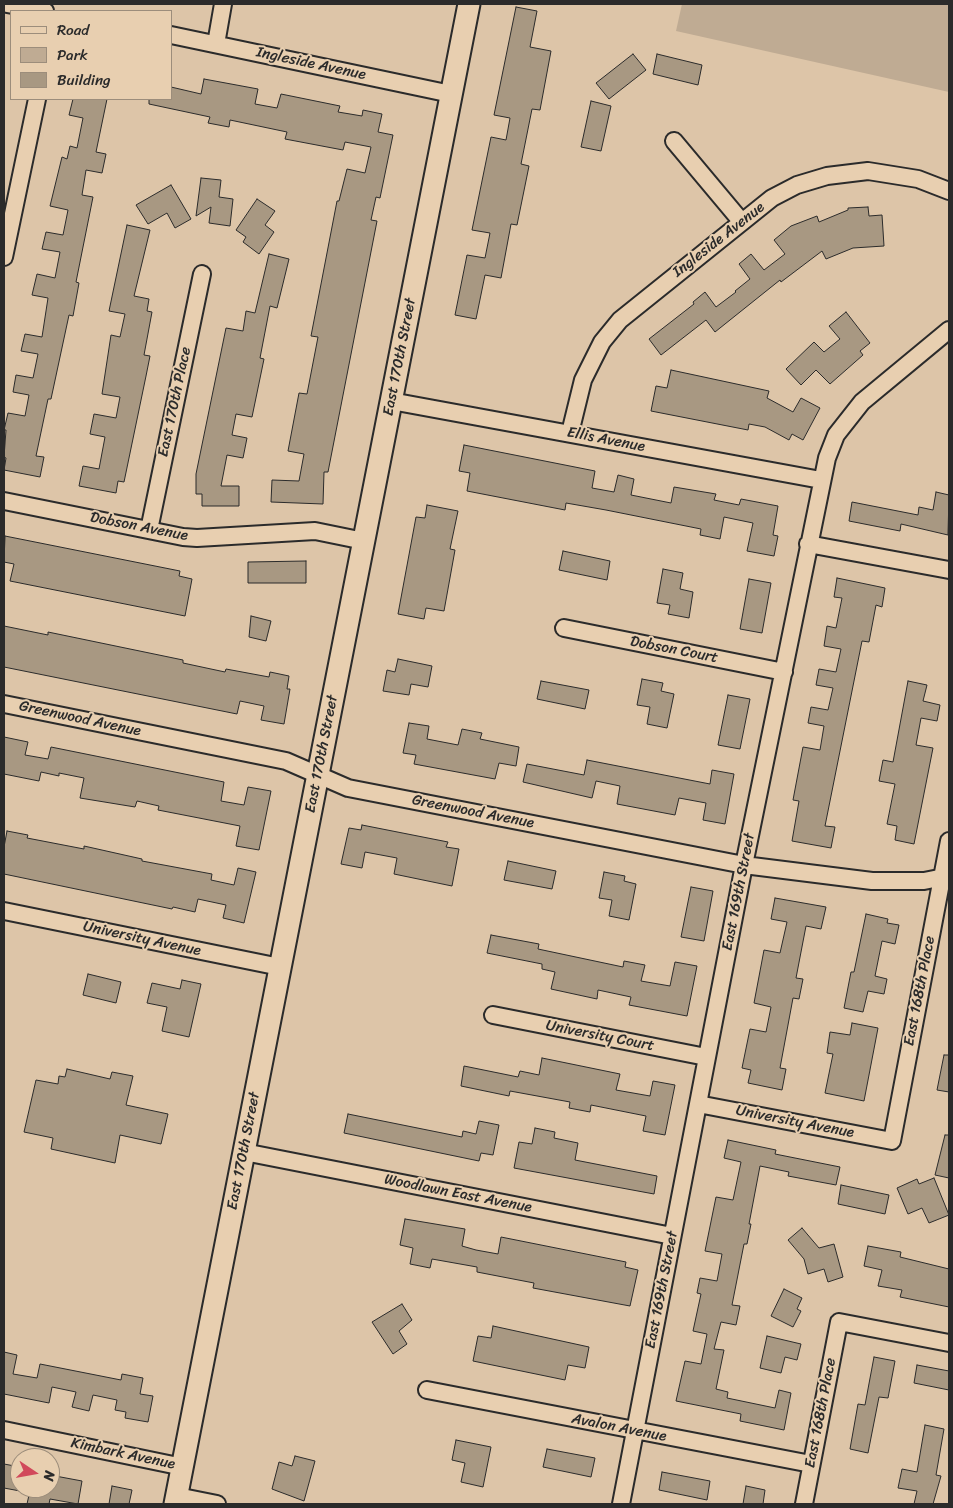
<!DOCTYPE html>
<style>
body{margin:0}
#map{position:relative;width:953px;height:1508px;overflow:hidden;background:#ddc5a8;font-family:Sriracha,sans-serif}
canvas{display:block}
.frame{position:absolute;inset:0;border:5px solid #2b2b2b;pointer-events:none}
.legend{position:absolute;left:10px;top:10px;width:162px;height:90px;box-sizing:border-box;background:#e8cfb0;border:1px solid #9c8d7b;margin:0;padding:6px 9px;list-style:none;font-size:15px;color:#2b2b2b}
.legend li{display:flex;align-items:center;gap:10px;height:25px}
.legend b{width:25px;border:1px solid #9c8d7b}
.north{position:absolute;left:10px;top:1448px;width:50px;height:50px;box-sizing:border-box;background:#e8cfb0;border:1px solid #9c8d7b;border-radius:50%;rotate:102deg;font-size:14px;font-weight:700;line-height:20px;text-align:center;color:#2b2b2b}
.north::after{content:'';display:block;margin:auto;width:18px;height:22px;background:#d1495b;clip-path:polygon(50% 0,100% 100%,50% 72%,0 100%)}
</style>
<div id="map">
<canvas width="953" height="1508"></canvas>
<div class="frame"></div>
<ul class="legend">
<li><b style="height:6px;background:#e8cfb0"></b>Road</li>
<li><b style="height:14px;background:#bfab93"></b>Park</li>
<li><b style="height:14px;background:#a89882"></b>Building</li>
</ul>
<div class="north">N</div>
</div>
<script>
const ctx = document.querySelector('canvas').getContext('2d');
ctx.lineJoin = 'round';
function fill(path, color) {
  ctx.fillStyle = color;
  ctx.fill(path, 'evenodd');
}
function toPath(rows) {
  const path = new Path2D();
  for (const r of rows) {
    path.moveTo(r[0], r[1]);
    for (let i = 2; i < r.length; i += 2) path.lineTo(r[i], r[i + 1]);
  }
  return path;
}
function stroke(path, color, width, dash) {
  ctx.strokeStyle = color;
  ctx.lineWidth = width;
  ctx.lineCap = dash ? 'butt' : 'round';
  ctx.setLineDash(dash || []);
  ctx.stroke(path);
}
function label(font, color, halo, rows, align = 'center') {
  ctx.font = font + ' Sriracha,sans-serif';
  ctx.lineWidth = 4;
  ctx.setLineDash([]);
  ctx.textBaseline = 'middle';
  ctx.strokeStyle = halo;
  ctx.fillStyle = color;
  for (const [text, x, y, turn = 0] of rows) {
    ctx.save();
    ctx.translate(x, y);
    ctx.rotate((+turn || 0) * Math.PI / 180);
    ctx.textAlign = isNaN(turn) ? turn : align;
    if (halo) ctx.strokeText(text, 0, 0);
    ctx.fillText(text, 0, 0);
    ctx.restore();
  }
}
fill(toPath([
 [682,4,949,4,949,92,676,31]
]), '#bfab93');
const building = toPath([
 [516,7,537,11,530,47,551,51,540,110,532,109,521,164,529,166,517,225,511,224,501,278,485,275,476,319,455,315,467,255,485,258,490,233,472,230,491,137,506,140,510,118,494,115,516,7],
 [633,54,646,70,609,99,596,83,633,54],
 [657,54,702,65,698,85,653,74,657,54],
 [204,79,258,89,255,104,277,108,281,94,340,106,338,112,362,116,363,110,382,114,378,132,393,135,380,198,376,197,371,220,377,221,328,472,324,472,323,504,271,502,272,480,299,481,304,454,288,451,299,393,307,394,318,337,311,336,337,201,339,201,347,169,365,173,371,147,345,142,343,150,285,139,287,132,230,120,229,127,208,123,210,117,149,104,149,99,171,99,171,87,201,94,204,79],
 [73,99,107,99,96,152,106,154,102,173,86,170,82,195,93,197,76,282,79,283,73,316,69,315,51,399,48,399,36,456,44,457,40,477,4,470,6,458,4,457,6,430,4,430,8,413,25,416,29,395,13,392,16,375,33,378,38,354,21,351,25,334,42,337,48,298,32,295,37,274,55,278,60,252,42,249,46,232,63,235,68,210,50,206,62,157,67,159,70,146,77,148,83,118,69,115,73,99],
 [591,101,611,106,601,151,581,147,591,101],
 [201,178,221,180,219,197,233,199,230,226,209,223,211,207,196,216,201,178],
 [171,185,191,219,175,228,167,213,148,224,136,205,171,185],
 [257,199,275,211,265,225,274,232,259,254,243,242,246,237,236,230,257,199],
 [868,207,869,216,882,215,884,246,853,248,826,259,822,251,781,282,780,280,715,332,706,320,661,355,649,339,694,304,693,302,705,292,716,307,736,292,735,291,750,279,739,264,751,254,764,270,785,254,774,240,791,226,817,216,819,222,848,210,848,208,868,207],
 [127,225,150,230,134,296,149,299,147,311,152,312,144,355,150,356,146,376,124,482,118,481,116,493,79,486,83,466,99,469,105,437,90,434,94,414,116,418,120,397,102,394,111,335,120,337,125,314,109,311,127,225],
 [269,254,289,259,277,308,270,306,260,358,264,359,252,417,236,414,232,435,247,438,243,458,227,455,221,486,239,486,239,506,202,506,202,494,196,494,196,474,226,328,243,331,246,311,255,313,269,254],
 [846,312,870,343,860,351,863,355,830,384,816,370,801,385,786,369,814,342,824,352,840,339,829,326,846,312],
 [671,370,769,391,767,398,793,412,801,398,820,408,803,440,792,434,789,440,765,427,749,424,748,430,651,411,656,386,667,388,671,370],
 [464,445,595,471,592,488,614,492,618,475,634,479,631,495,671,503,674,487,716,494,714,500,739,505,741,499,778,506,773,535,778,536,774,556,747,551,753,523,724,517,720,539,700,535,701,529,606,510,566,503,565,510,467,491,470,473,459,471,464,445],
 [936,492,949,495,948,535,901,524,900,531,849,521,852,502,918,515,919,507,933,510,936,492],
 [427,505,458,511,450,549,455,550,444,611,426,608,424,619,398,614,416,517,425,518,427,505],
 [5,536,180,571,179,576,192,579,185,616,10,581,14,564,4,562,5,536],
 [563,551,610,561,607,580,559,570,563,551],
 [306,561,306,583,248,583,248,562,306,561],
 [663,569,683,573,680,589,693,592,689,618,668,614,670,605,657,603,663,569],
 [837,578,885,588,882,607,876,605,869,642,862,641,825,826,835,827,831,848,792,841,799,801,793,800,803,747,820,750,824,726,808,723,811,707,828,710,833,688,816,685,819,669,836,672,841,649,824,646,827,626,836,628,842,598,834,597,837,578],
 [749,579,771,583,762,633,740,629,749,579],
 [251,616,271,621,266,641,249,637,251,616],
 [4,626,48,635,48,632,183,660,183,663,225,672,226,669,269,677,270,672,289,676,287,689,290,689,284,724,261,720,264,706,240,701,237,714,4,667,4,626],
 [398,659,432,666,428,687,411,684,409,695,383,691,387,670,395,672,398,659],
 [642,679,663,683,661,691,674,694,667,728,647,724,650,707,637,705,642,679],
 [541,681,589,690,585,709,537,699,541,681],
 [908,681,927,685,923,701,940,705,937,721,921,718,916,745,933,748,914,844,895,840,897,826,887,824,895,784,879,781,883,760,893,762,908,681],
 [728,695,750,699,740,749,718,745,728,695],
 [409,723,429,726,427,739,458,745,462,729,482,733,480,739,519,747,516,766,499,763,495,779,414,764,416,755,403,753,409,723],
 [4,737,28,742,25,755,48,759,51,747,224,782,221,801,244,805,248,787,271,791,259,850,236,846,240,826,158,810,159,806,137,801,135,807,80,798,84,778,59,773,59,776,41,772,39,781,4,774,4,737],
 [587,760,710,784,712,770,734,774,725,824,703,820,706,803,679,798,675,815,617,804,620,786,596,781,592,798,523,782,527,764,584,775,587,760],
 [362,825,448,842,446,847,459,849,452,886,394,874,397,858,365,852,362,868,341,864,349,828,361,830,362,825],
 [7,831,28,835,27,838,84,849,84,846,142,859,142,861,212,874,211,880,234,885,238,868,256,872,244,923,223,918,226,905,198,899,195,912,173,907,172,909,4,874,4,847,7,831],
 [508,861,556,871,552,889,504,880,508,861],
 [604,872,625,876,624,881,636,884,629,920,609,916,612,900,599,898,604,872],
 [691,887,713,891,704,941,681,937,691,887],
 [775,898,826,907,821,929,806,926,796,978,803,979,799,999,793,998,780,1068,786,1069,782,1090,748,1083,751,1070,742,1068,750,1029,766,1032,771,1007,754,1003,764,950,780,953,787,922,771,919,775,898],
 [866,914,888,919,887,923,899,925,895,944,882,941,875,976,887,979,884,994,868,991,863,1012,844,1008,851,972,854,972,866,914],
 [491,935,539,944,538,949,623,967,624,961,645,965,641,981,670,986,675,962,697,966,687,1016,629,1005,631,997,598,990,597,999,551,989,555,972,542,969,542,964,487,953,491,935],
 [88,974,121,982,116,1003,83,995,88,974],
 [182,980,201,984,189,1037,162,1031,167,1007,147,1003,152,983,180,989,182,980],
 [852,1023,878,1028,864,1101,825,1093,833,1054,827,1053,830,1032,850,1035,852,1023],
 [944,1055,949,1055,949,1092,937,1090,944,1055],
 [542,1058,620,1074,616,1090,650,1096,653,1081,675,1085,665,1135,643,1131,646,1116,591,1105,590,1112,569,1108,570,1102,510,1091,509,1096,461,1086,464,1066,518,1077,520,1071,539,1075,542,1058],
 [67,1069,110,1079,112,1072,133,1076,126,1105,168,1114,161,1144,120,1135,115,1163,51,1149,53,1138,24,1132,36,1080,58,1084,59,1076,65,1077,67,1069],
 [348,1114,462,1137,463,1131,476,1134,479,1121,499,1125,493,1155,481,1153,479,1161,344,1133,348,1114],
 [535,1128,555,1132,554,1138,578,1143,575,1160,657,1176,654,1194,514,1168,519,1142,532,1144,535,1128],
 [945,1135,949,1135,949,1178,935,1175,945,1135],
 [728,1140,776,1150,775,1154,840,1167,836,1185,788,1176,789,1172,760,1166,749,1224,751,1224,747,1244,744,1244,732,1305,740,1306,736,1325,721,1322,714,1349,724,1350,716,1389,728,1392,727,1398,775,1408,779,1390,791,1393,784,1430,740,1421,741,1414,676,1401,685,1361,701,1364,707,1334,693,1331,701,1294,697,1293,700,1278,717,1281,722,1254,705,1251,716,1197,733,1200,741,1162,724,1158,728,1140],
 [934,1178,949,1215,929,1223,922,1208,908,1214,897,1188,917,1179,919,1184,934,1178],
 [841,1185,889,1195,885,1214,838,1204,841,1185],
 [405,1219,465,1229,462,1246,476,1250,498,1254,501,1237,626,1262,625,1267,638,1270,630,1306,533,1288,534,1283,477,1272,477,1267,432,1259,430,1268,410,1264,413,1248,400,1245,405,1219],
 [802,1228,819,1248,834,1244,843,1277,828,1282,824,1269,808,1274,804,1259,788,1240,802,1228],
 [868,1246,901,1252,900,1257,949,1269,949,1307,900,1297,902,1290,878,1286,882,1270,864,1266,868,1246],
 [784,1289,802,1298,797,1309,801,1311,793,1327,771,1316,784,1289],
 [402,1304,412,1320,399,1331,407,1344,393,1354,372,1322,402,1304],
 [493,1326,589,1347,585,1368,568,1365,565,1380,473,1361,478,1336,491,1338,493,1326],
 [767,1336,801,1344,797,1360,785,1357,781,1373,760,1368,767,1336],
 [4,1352,17,1355,13,1374,37,1378,40,1364,121,1380,122,1374,143,1378,140,1394,153,1396,148,1422,125,1418,126,1412,115,1410,117,1400,93,1395,89,1411,72,1407,76,1392,52,1387,49,1403,4,1394,4,1352],
 [874,1357,895,1361,888,1398,879,1397,868,1453,850,1449,858,1404,865,1405,874,1357],
 [917,1365,949,1371,949,1390,914,1383,917,1365],
 [925,1425,944,1429,936,1475,941,1476,933,1504,914,1504,917,1491,898,1488,902,1469,917,1472,925,1425],
 [456,1440,491,1447,483,1487,461,1482,465,1463,452,1460,456,1440],
 [547,1449,595,1458,591,1477,543,1467,547,1449],
 [295,1456,315,1461,304,1501,272,1489,279,1462,292,1466,295,1456],
 [4,1464,20,1467,20,1491,4,1488,4,1464],
 [662,1472,710,1481,707,1500,659,1490,662,1472],
 [50,1475,82,1481,78,1504,50,1499,49,1504,27,1504,29,1495,24,1494,24,1488,50,1488,50,1475],
 [112,1486,132,1490,129,1504,109,1504,112,1486],
 [746,1486,765,1490,763,1504,743,1504,746,1486]
]);
fill(building, '#a89882');
stroke(building, '#2b2b2b', 1);
const minor = toPath([
 [7,4,45,11],
 [171,35,451,94],
 [216,44,223,4],
 [674,141,741,221],
 [4,257,37,99],
 [391,401,821,480],
 [570,433,583,380,602,342,620,320,772,198,797,185,827,176,868,171,918,179,949,191],
 [4,501,183,537,197,538,315,531,364,541],
 [149,530,202,274],
 [808,544,949,570],
 [564,628,784,672],
 [4,704,286,761,348,788,744,865,872,881,924,881,949,876],
 [4,911,280,967],
 [493,1015,706,1057],
 [698,1104,892,1141,949,841],
 [244,1152,672,1236],
 [427,1390,811,1464],
 [4,1430,183,1467],
 [177,1496,217,1504],
 [621,1504,744,865,827,458,836,435,862,402,949,330],
 [804,1504,839,1322,949,1343]
]);
const tertiary = toPath([
 [175,1504,469,4]
]);
stroke(minor, '#2b2b2b', 20);
stroke(tertiary, '#2b2b2b', 25);
stroke(minor, '#e8cfb0', 16);
stroke(tertiary, '#e8cfb0', 21);
label('15px', '#2b2b2b', '#e8cfb0', [
 ["Ingleside Avenue",311,64,12],
 ["Ingleside Avenue",719,240,-38],
 ["East 170th Street",400,357,-79],
 ["East 170th Place",175,402,-78],
 ["Ellis Avenue",606,440,11],
 ["Dobson Avenue",139,527,11],
 ["Dobson Court",674,650,11],
 ["Greenwood Avenue",80,719,12],
 ["East 170th Street",322,754,-79],
 ["Greenwood Avenue",473,812,11],
 ["East 169th Street",739,892,-79],
 ["University Avenue",142,939,12],
 ["East 168th Place",920,991,-79],
 ["University Court",600,1036,11],
 ["University Avenue",795,1122,11],
 ["East 170th Street",244,1151,-79],
 ["Woodlawn East Avenue",458,1194,11],
 ["East 169th Street",662,1290,-79],
 ["East 168th Place",821,1413,-79],
 ["Avalon Avenue",619,1428,11],
 ["Kimbark Avenue",123,1454,12]
]);
</script>
